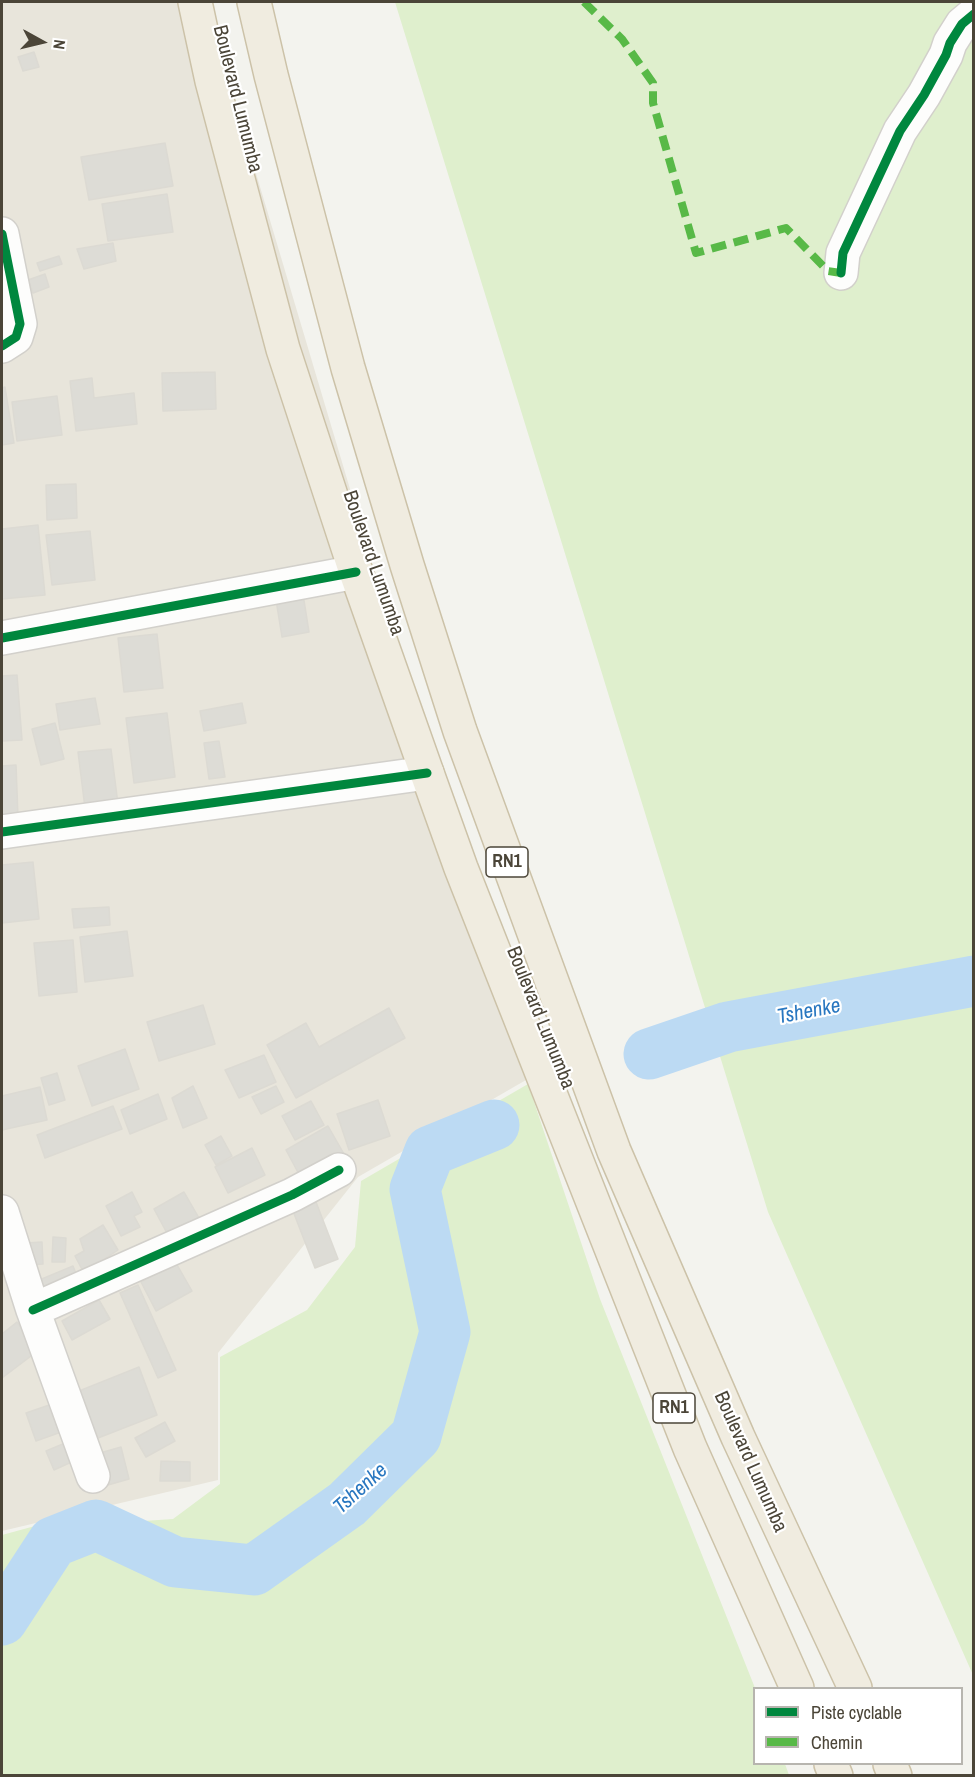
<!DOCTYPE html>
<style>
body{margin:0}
#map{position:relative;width:975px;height:1777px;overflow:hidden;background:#f3f3ee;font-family:"Archivo Narrow",sans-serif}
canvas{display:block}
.frame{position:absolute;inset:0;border:3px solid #4b4538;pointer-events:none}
.legend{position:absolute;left:753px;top:1687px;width:210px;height:78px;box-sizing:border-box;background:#fff;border:2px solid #b7b5af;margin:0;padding:8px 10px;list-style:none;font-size:18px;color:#4b4538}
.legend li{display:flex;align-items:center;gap:12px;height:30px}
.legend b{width:30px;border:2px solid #b7b5af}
.north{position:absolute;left:12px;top:12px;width:60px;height:60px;-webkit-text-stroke:4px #fff;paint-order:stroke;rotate:98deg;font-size:16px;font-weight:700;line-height:24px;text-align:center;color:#4b4538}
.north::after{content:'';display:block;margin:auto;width:21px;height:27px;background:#4b4538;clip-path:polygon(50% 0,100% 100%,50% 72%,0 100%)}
</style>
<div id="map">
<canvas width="975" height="1777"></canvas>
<div class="frame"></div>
<ul class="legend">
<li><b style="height:8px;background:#00873e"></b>Piste cyclable</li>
<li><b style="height:8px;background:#58b947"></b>Chemin</li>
</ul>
<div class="north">N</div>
</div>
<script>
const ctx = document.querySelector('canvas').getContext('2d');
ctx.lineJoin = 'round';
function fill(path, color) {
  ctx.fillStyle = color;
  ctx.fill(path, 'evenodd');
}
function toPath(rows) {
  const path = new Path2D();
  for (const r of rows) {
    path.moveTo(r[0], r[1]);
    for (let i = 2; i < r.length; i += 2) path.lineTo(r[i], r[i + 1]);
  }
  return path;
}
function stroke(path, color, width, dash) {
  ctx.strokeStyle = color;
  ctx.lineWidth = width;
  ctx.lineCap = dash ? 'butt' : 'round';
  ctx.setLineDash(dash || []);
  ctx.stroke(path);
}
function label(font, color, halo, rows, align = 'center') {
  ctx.font = font + ' "Archivo Narrow",sans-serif';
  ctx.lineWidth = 4.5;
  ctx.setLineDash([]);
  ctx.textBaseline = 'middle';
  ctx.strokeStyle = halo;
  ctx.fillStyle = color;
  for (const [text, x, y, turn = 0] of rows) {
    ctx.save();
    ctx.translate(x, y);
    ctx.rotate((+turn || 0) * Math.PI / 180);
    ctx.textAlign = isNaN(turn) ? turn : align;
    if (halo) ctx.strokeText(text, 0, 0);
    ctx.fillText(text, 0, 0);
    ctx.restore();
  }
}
fill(toPath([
 [2,2,205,2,526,1080,358,1177,218,1353,218,1480,2,1531]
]), '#e8e5db');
fill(toPath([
 [395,2,973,2,973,1675,768,1212],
 [528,1084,600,1299,755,1688,754,1764,785,1764,789,1775,2,1775,2,1535,46,1523,114,1523,173,1519,220,1484,220,1357,307,1310,355,1247,361,1181]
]), '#dfefcd');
stroke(toPath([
 [649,1054,728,1027,974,981],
 [2,1620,53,1542,96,1525,175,1562,254,1570,347,1504,416,1436,445,1332,415,1189,430,1151,494,1125]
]), '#bcdaf3', 51);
const building = toPath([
 [34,52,39,67,23,71,18,57,34,52],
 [165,143,173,186,89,200,81,157,165,143],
 [167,194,173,232,108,241,102,204,167,194],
 [113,243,116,261,84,269,77,249,113,243],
 [59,256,62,264,40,271,37,263,59,256],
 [45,274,49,287,33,293,28,280,45,274],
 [215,372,216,409,163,411,162,373,215,372],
 [92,378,94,398,134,393,137,424,76,431,70,381,92,378],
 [5,387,14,443,2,445,2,388,5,387],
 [57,396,62,435,17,441,12,402,57,396],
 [76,484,77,518,47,520,46,485,76,484],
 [38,525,45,595,2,599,2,529,38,525],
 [90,531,95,580,52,585,46,535,90,531],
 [303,594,309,632,282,637,276,600,303,594],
 [157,634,163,688,124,692,118,638,157,634],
 [17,675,22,740,2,741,2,676,17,675],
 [95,698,100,724,60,730,56,704,95,698],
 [242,703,246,723,204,731,200,711,242,703],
 [167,713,175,777,134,783,126,718,167,713],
 [55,723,64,759,41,765,32,729,55,723],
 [219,741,225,777,209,779,204,743,219,741],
 [111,749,119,812,86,816,78,752,111,749],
 [16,765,18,817,2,817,2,766,16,765],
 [33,862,39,919,2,923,2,865,33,862],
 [109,907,110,925,74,928,72,909,109,907],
 [127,931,133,976,85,982,80,937,127,931],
 [73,940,77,992,39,996,34,943,73,940],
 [203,1005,215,1044,159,1061,147,1022,203,1005],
 [389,1008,405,1038,296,1098,267,1045,306,1023,319,1047,389,1008],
 [125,1049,139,1089,92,1106,78,1066,125,1049],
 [264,1055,276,1082,239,1098,225,1070,264,1055],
 [57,1073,65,1100,49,1105,41,1078,57,1073],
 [193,1086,207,1118,183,1128,172,1098,193,1086],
 [276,1086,284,1102,261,1114,252,1097,276,1086],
 [40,1087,47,1120,2,1130,2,1096,40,1087],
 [158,1094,167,1119,130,1134,121,1110,158,1094],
 [378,1100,390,1136,349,1150,337,1114,378,1100],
 [311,1101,324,1125,295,1140,282,1116,311,1101],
 [113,1106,122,1129,45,1158,37,1135,113,1106],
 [328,1126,344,1154,301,1178,286,1150,328,1126],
 [221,1136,232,1156,216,1165,205,1145,221,1136],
 [252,1148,265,1175,228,1193,215,1167,252,1148],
 [132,1192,142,1212,134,1216,140,1227,121,1236,106,1206,132,1192],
 [184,1192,199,1218,168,1235,154,1209,184,1192],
 [316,1202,338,1259,315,1268,293,1211,316,1202],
 [103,1225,118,1250,99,1263,86,1277,75,1256,84,1251,80,1239,103,1225],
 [53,1237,66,1238,65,1262,52,1262,53,1237],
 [42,1242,43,1264,27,1265,26,1243,42,1242],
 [176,1263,192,1291,156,1311,141,1282,176,1263],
 [73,1266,81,1286,45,1301,37,1281,73,1266],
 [138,1285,176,1370,158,1378,120,1293,138,1285],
 [99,1300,110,1319,72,1340,62,1321,99,1300],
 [17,1322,39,1350,2,1378,2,1334,17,1322],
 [139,1367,157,1415,98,1438,79,1391,139,1367],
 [55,1403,64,1431,36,1441,26,1413,55,1403],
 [165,1422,175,1441,146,1457,135,1438,165,1422],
 [70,1441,78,1459,54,1470,46,1451,70,1441],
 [121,1447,129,1479,108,1485,100,1453,121,1447],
 [161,1461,190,1462,190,1481,160,1481,161,1461]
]);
fill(building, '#dddcd6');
stroke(building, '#dcdad3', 1.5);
const minor = toPath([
 [2,234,20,324,16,337,2,346],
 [841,273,843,253,900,131,924,95,946,55,950,43,962,24,974,14],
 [2,638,356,572],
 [2,832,427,773],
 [2,1212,33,1310,93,1476],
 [33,1310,292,1195,339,1170]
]);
const trunk = toPath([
 [195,2,212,81,283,349,356,572,427,773,461,868,690,1448,797,1688],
 [254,2,271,75,348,368,407,565,460,731,614,1151,738,1437,855,1688],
 [831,1764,836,1776],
 [890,1764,895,1776]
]);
stroke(minor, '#d2d0cb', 36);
stroke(trunk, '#ccc2a8', 36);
stroke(minor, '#fdfdfc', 33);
stroke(trunk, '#f0ece0', 33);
stroke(toPath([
 [584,2,622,39,653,83,653,103,696,253,786,228,828,271,841,273]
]), '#58b947', 8, [15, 8]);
stroke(toPath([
 [2,234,20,324,16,337,2,346],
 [841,273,843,253,900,131,924,95,946,55,950,43,962,24,974,14],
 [2,638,356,572],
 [2,832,427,773],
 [33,1310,292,1195,339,1170]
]), '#00873e', 9);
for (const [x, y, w] of [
 [507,862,42],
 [674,1408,42]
]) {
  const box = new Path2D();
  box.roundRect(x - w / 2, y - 15, w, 30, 4.5);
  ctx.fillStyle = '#fff';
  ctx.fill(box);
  stroke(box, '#4b4538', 1.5);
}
label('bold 18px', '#4b4538', null, [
 ["RN1",507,862],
 ["RN1",674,1408]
]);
label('20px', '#4b4538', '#fff', [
 ["Boulevard Lumumba",237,99,76],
 ["Boulevard Lumumba",373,563,71],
 ["Boulevard Lumumba",540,1018,68],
 ["Boulevard Lumumba",750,1462,66]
]);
label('italic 21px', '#2977c0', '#fff', [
 ["Tshenke",809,1012,-11],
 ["Tshenke",361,1489,-42]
]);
</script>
